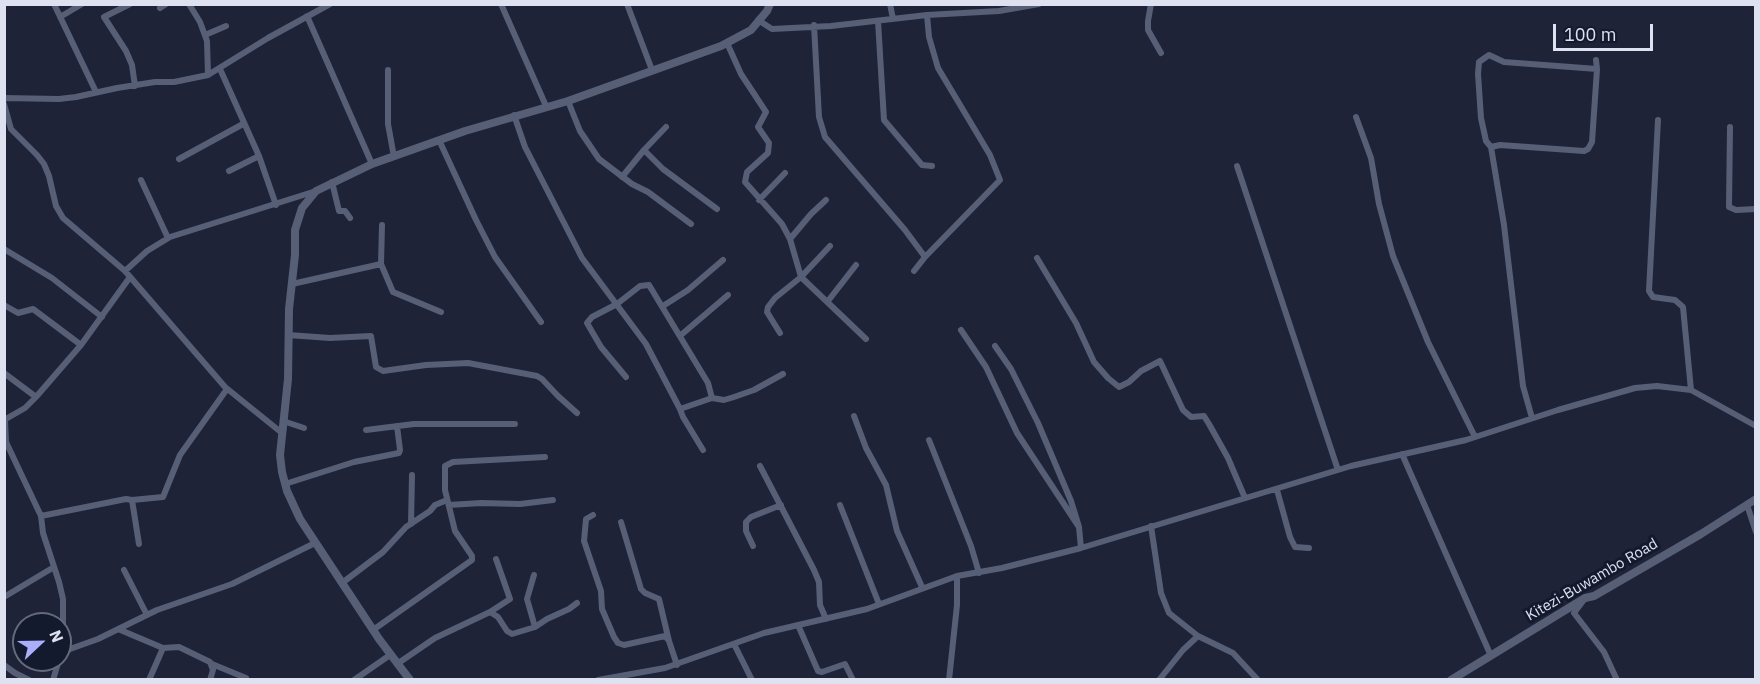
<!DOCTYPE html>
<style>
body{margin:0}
#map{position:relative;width:1760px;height:684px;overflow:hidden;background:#1e2338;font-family:"IBM Plex Sans",sans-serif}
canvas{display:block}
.frame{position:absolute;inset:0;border:6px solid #dde1f0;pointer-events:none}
.north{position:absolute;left:12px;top:612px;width:60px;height:60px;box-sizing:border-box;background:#141a2e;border:2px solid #646a7c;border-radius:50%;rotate:68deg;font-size:16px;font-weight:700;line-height:24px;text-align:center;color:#dde1f0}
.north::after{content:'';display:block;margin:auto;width:21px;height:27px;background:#abaffb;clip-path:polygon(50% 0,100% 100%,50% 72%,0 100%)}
.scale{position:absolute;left:1553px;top:24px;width:100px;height:27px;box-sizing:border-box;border:3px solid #dde1f0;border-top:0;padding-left:8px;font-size:18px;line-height:21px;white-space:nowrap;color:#dde1f0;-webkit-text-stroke:4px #141a2e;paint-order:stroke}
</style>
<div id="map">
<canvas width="1760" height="684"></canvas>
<div class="frame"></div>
<div class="north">N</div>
<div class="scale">100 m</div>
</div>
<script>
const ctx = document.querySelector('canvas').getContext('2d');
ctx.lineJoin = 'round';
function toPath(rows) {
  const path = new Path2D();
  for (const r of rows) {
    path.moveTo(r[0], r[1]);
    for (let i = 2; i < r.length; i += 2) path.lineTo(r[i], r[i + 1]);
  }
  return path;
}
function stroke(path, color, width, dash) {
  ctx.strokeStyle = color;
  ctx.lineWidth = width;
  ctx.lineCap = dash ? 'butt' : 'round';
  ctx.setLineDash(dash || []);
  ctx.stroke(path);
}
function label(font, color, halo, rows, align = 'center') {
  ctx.font = font + ' "IBM Plex Sans",sans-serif';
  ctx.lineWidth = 6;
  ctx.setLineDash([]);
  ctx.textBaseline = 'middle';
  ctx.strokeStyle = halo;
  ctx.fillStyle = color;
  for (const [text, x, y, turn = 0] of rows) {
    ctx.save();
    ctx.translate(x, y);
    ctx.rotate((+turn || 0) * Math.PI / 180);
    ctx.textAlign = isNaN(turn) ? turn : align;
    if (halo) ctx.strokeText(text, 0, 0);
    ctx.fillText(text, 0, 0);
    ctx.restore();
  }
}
stroke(toPath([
 [54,4,96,92],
 [130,4,104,17,126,51,132,65,135,86],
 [189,4,200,22,207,41,208,75],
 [501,4,546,106],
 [627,4,652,70],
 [890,4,893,19],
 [1151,4,1148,21,1148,30,1161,53],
 [160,8,166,4],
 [307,16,372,164],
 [60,17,82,4],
 [758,20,772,29,831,26,927,15,999,11,1039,4],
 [878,21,884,120,922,165,932,166],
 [814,25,819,117,825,137,905,230,925,257,914,271],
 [205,35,226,26],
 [727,43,741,74,766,112,758,127,769,143,768,153,747,172,745,182,782,224,790,239,801,277,866,339],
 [220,69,259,156,276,205],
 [388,70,388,124,394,157],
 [4,98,59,99,76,97,117,88,155,82,174,82,208,75,268,38,330,4],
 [568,101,580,131,599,159,632,184,648,192,691,224],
 [4,104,11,129,37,155,44,164,49,176,56,206,63,218,125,271,225,387,282,433],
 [514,115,525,147,582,258,646,344,680,409,712,398,724,400,734,397,754,390,783,374],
 [1356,117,1371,158,1379,204,1393,256,1428,342,1475,437],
 [1658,120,1649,291,1653,297,1675,300,1683,307,1691,390],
 [1730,127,1729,207,1736,210,1756,209],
 [439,140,476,220,495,257,541,322],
 [1491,147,1486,141,1481,118,1478,74,1479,62,1489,55,1504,62,1597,69],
 [644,150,666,127],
 [179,159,243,124],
 [1237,166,1338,470],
 [229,171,259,156],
 [622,177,644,150,663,169,717,209],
 [141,180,168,238],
 [332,182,339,211,345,211,350,218],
 [759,200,785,173],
 [790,239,811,214,826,200],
 [4,249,52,278,102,317],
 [925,257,1000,180,990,155,938,68,929,37,927,15],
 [1037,258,1076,323,1094,362,1108,378,1119,387,1129,382,1141,371,1160,361,1183,410,1191,417,1204,416,1209,424,1228,458,1245,498],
 [381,264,382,225],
 [125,271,147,251,170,237,316,191],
 [292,284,381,264,393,292,441,312],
 [828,301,856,265],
 [4,305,18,313,33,309,81,345],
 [663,306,688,290,723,260],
 [961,330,986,367,1017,433,1079,527],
 [780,333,767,312,768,307,775,298,801,277,830,246],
 [288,335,330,338,371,336,376,367,383,371,426,365,468,363,537,376,542,379,558,396,577,413],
 [681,335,728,295],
 [995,346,1011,369,1038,423,1071,501,1079,527,1081,548],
 [4,373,36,397],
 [626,377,601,347,587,323,592,317,617,304,640,286,649,285,708,383,712,398],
 [680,409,683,417,703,450],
 [854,416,866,448,886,485,897,531,922,587],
 [1532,418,1523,386,1504,225,1491,147,1500,145,1584,151,1588,149,1592,142,1597,69,1596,60],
 [4,420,25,408,36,397,81,345,130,277],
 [5,421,6,442,41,516,43,533,59,582,63,599,63,654],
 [283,421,304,428],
 [366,430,414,424,515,424],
 [929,440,971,546,979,573],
 [1402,454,1491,656],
 [760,466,814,570,819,582,820,605,826,619],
 [285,484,354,462,399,453,400,450,397,426],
 [1277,490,1290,537,1295,547,1309,548],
 [132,500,139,544],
 [449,505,481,503,520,504,553,500],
 [840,505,879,604],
 [1747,505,1756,532],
 [593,515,586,519,584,541,601,591,602,609,614,637,618,643,624,645,665,636,669,641,677,665],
 [41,516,126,499,132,500,163,497,180,455,227,389],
 [621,522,641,589,645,593,659,599,669,641],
 [411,524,412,475],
 [1151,526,1161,593,1169,613,1198,636,1233,653,1258,680],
 [753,546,746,531,746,522,751,517,781,505],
 [124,570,147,615],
 [534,575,527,599,535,627],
 [342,583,383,552,406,527,430,511,435,505,447,500],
 [4,597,54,567],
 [1583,601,1574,613,1604,652,1617,680],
 [490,612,510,599,496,559],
 [798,625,818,671,822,672,845,664,853,680],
 [118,629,163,648,179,647,210,662,213,670,210,680],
 [373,630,472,560,472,556,455,531,445,490,445,466,453,462,545,457],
 [734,644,752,680],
 [60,657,70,649,98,639,157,610,232,584,315,543],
 [212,664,246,678],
 [397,664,435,638,490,612,498,617,507,631,512,634,535,627,547,619,569,609,577,603],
 [4,665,15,673,29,680],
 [53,680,59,660],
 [149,680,163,648],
 [354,680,390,655],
 [598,680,665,668,764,633,867,609,957,576,1002,568,1081,548,1351,466,1466,440,1558,410,1635,388,1657,386,1691,390,1756,426],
 [949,680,957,605,957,576],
 [1159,680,1183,650,1198,636]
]), '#575f77', 6);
stroke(toPath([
 [410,680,379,639,300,519,287,491,282,472,280,455,288,379,289,309,295,255,295,230,302,208,316,191,372,164,465,131,568,101,721,46,751,30,767,11,770,4],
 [1451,680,1585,598,1594,596,1701,534,1756,499]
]), '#575f77', 8);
label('15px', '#dde1f0', '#141a2e', [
 ["Kitezi-Buwambo Road",1592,580,-30]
]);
</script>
